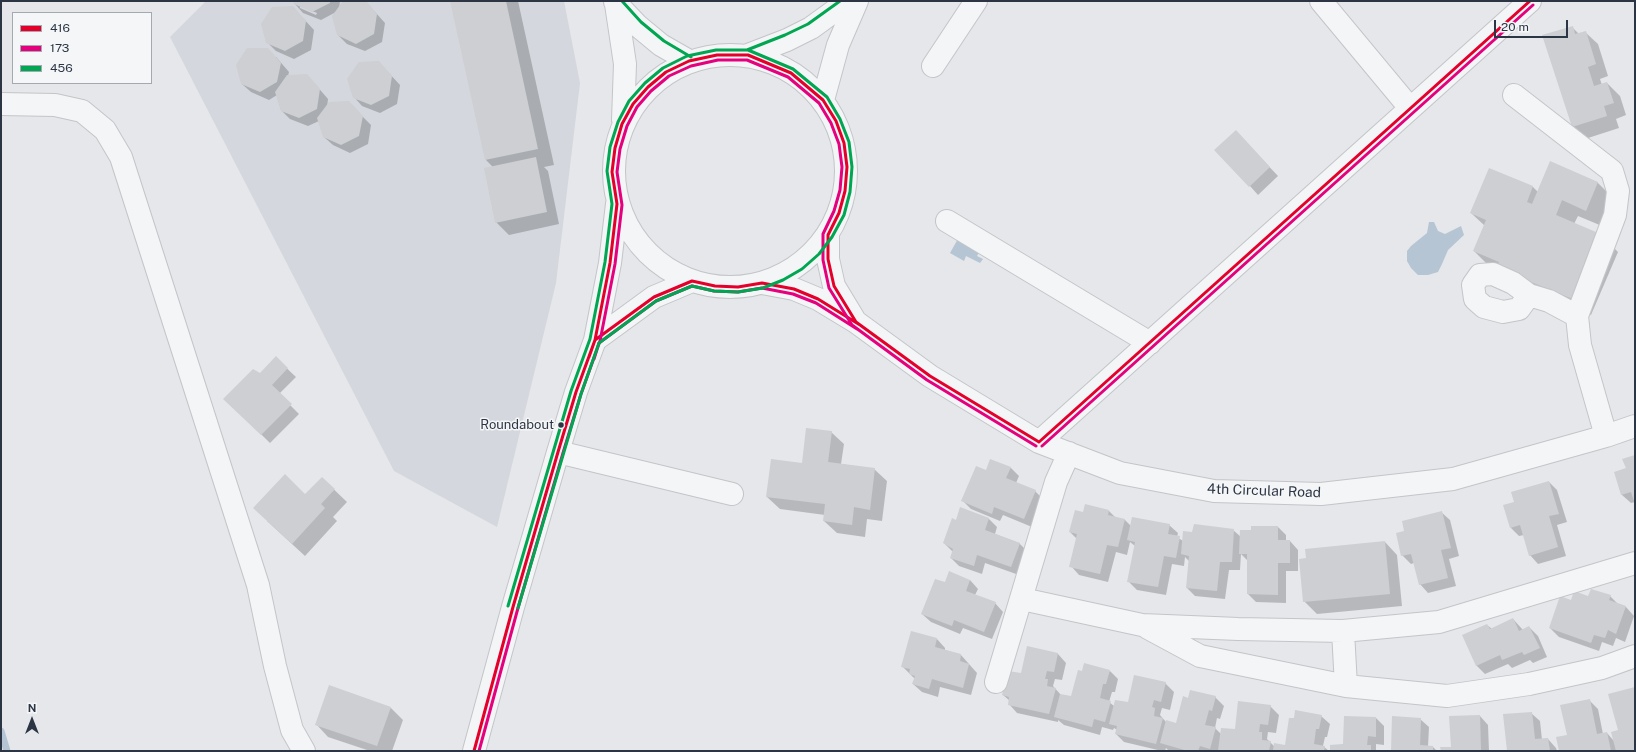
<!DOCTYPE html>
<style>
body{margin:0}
#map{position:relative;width:1636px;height:752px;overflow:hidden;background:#e5e7ea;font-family:"Public Sans",sans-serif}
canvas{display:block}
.frame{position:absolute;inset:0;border:2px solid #2c3543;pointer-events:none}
.legend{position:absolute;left:12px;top:12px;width:140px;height:72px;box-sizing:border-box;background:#f4f6f8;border:1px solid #a4a9b0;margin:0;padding:5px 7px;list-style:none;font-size:12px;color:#2c3543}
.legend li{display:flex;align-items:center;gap:8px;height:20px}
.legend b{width:20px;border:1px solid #a4a9b0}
.north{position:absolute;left:12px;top:700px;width:40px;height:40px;-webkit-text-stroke:3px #f4f6f8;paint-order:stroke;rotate:0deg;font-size:11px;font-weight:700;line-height:16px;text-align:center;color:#2c3543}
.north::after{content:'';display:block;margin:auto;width:14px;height:18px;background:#2c3543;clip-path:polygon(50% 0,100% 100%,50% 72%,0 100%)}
.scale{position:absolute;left:1494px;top:20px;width:74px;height:18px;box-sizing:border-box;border:2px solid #2c3543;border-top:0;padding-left:5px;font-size:12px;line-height:14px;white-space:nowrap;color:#2c3543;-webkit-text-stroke:3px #f4f6f8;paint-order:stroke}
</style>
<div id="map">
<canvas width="1636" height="752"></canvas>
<div class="frame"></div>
<ul class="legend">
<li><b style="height:5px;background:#e4002b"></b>416</li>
<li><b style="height:5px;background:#e5007d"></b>173</li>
<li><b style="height:5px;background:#00a651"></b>456</li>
</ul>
<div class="north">N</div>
<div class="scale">20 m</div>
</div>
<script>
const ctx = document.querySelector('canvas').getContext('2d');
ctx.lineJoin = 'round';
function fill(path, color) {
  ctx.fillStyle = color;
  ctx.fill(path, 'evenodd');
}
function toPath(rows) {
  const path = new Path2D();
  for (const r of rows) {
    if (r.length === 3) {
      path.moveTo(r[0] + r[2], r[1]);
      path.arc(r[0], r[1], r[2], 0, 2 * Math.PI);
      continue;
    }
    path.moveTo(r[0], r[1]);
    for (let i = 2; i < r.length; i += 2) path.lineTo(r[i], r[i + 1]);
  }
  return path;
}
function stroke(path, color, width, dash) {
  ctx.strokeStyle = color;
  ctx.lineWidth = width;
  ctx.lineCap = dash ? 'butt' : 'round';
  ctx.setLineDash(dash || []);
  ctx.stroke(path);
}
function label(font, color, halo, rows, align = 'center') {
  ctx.font = font + ' "Public Sans",sans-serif';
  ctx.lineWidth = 3;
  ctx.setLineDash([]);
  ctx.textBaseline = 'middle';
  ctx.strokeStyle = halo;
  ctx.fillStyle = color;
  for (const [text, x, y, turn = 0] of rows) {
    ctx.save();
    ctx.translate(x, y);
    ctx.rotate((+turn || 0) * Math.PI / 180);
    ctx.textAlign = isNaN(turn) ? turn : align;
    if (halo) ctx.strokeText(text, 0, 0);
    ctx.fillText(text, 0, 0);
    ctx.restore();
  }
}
fill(toPath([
 [206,1,564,1,580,83,556,283,497,527,394,471,170,37]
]), '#d4d7dd');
fill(toPath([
 [1429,222,1434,222,1438,231,1445,234,1461,226,1464,235,1448,250,1442,264,1438,272,1428,275,1418,275,1411,268,1407,261,1407,251,1411,246,1427,233],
 [959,237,981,249,977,256,983,259,980,263,966,256,964,261,950,253]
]), '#b5c5d3');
fill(toPath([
 [294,1,340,1,339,9,344,1,365,1,385,23,382,42,365,51,347,44,338,35,336,12,321,20,303,13,295,4],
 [300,6,317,13,316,15,300,8],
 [451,1,518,1,554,165,544,167,548,171,559,224,509,235,496,222,493,167,486,160],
 [301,16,314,30,311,50,294,59,276,51,267,42],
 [1572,27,1579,34,1585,32,1598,44,1608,76,1600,79,1602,85,1607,83,1620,96,1626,115,1616,119,1619,128,1585,139,1573,127],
 [276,57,289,72,288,76,315,84,328,99,327,107,355,109,371,125,368,144,350,153,333,145,324,137,319,121,308,126,290,119,281,110,277,95,269,100,251,92,242,84],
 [387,71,400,85,397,104,380,113,362,106,354,97],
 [1244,140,1278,176,1258,195,1250,186],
 [1490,169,1533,187,1538,192,1597,182,1613,198,1602,226,1578,216,1574,224,1602,236,1618,252,1591,315,1514,283,1490,267,1474,251,1485,226,1471,213],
 [276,358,296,377,279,394,299,414,270,443,225,399,260,375],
 [831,432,844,444,841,464,874,469,887,481,882,521,867,519,865,537,837,533,824,521,825,515,780,509,767,497,803,464],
 [1635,456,1635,502,1631,503,1622,495,1615,473,1627,469],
 [1011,468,1019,476,1016,483,1035,491,1044,500,1032,527,1003,515,1000,521,971,509,962,500,986,471],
 [322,478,347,502,333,517,337,521,305,556,267,521,306,495],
 [1549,482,1557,490,1567,522,1557,525,1566,556,1538,564,1530,555,1524,535,1519,536,1511,528,1516,502],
 [1086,505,1109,511,1116,518,1125,520,1131,526,1169,525,1178,533,1177,537,1183,541,1193,533,1233,530,1241,537,1252,531,1278,527,1286,535,1286,541,1290,541,1298,550,1298,571,1286,571,1286,603,1256,602,1248,594,1248,561,1241,554,1240,570,1229,570,1225,599,1195,596,1187,588,1189,561,1185,557,1184,566,1172,564,1166,595,1137,590,1128,581,1135,546,1130,542,1127,555,1116,552,1108,582,1079,575,1071,566,1077,539,1070,532,1084,513],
 [961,509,989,519,997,527,995,534,1019,543,1028,552,1019,575,985,563,982,574,959,566,951,558,953,552,944,543,956,521],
 [1441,512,1450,520,1459,556,1449,559,1456,586,1428,593,1420,584,1414,563,1411,564,1402,555,1405,531],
 [1385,542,1397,555,1402,606,1317,614,1304,601],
 [970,580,978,589,975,595,995,603,1003,612,992,639,963,628,960,634,931,622,922,614,945,584],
 [1610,596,1619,605,1626,607,1634,616,1625,642,1616,638,1613,646,1602,642,1599,651,1559,637,1550,628,1572,601,1589,598],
 [1513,619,1523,630,1529,627,1538,636,1547,657,1533,663,1530,660,1512,668,1508,664,1485,674,1476,665,1487,625,1492,629],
 [937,639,945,648,945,650,961,655,977,673,971,695,940,687,938,697,922,692,913,684,915,679,902,666],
 [1028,647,1058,654,1066,663,1062,680,1055,679,1053,686,1061,695,1071,698,1110,671,1118,679,1115,692,1112,692,1109,702,1114,706,1129,703,1165,683,1174,692,1170,710,1162,708,1160,715,1166,722,1177,724,1189,699,1215,697,1224,706,1220,719,1217,718,1215,728,1221,734,1236,730,1270,706,1279,715,1276,733,1268,732,1267,739,1274,746,1286,746,1321,716,1330,724,1327,737,1325,737,1323,746,1329,751,1169,751,1166,748,1165,751,1162,751,1124,742,1116,734,1117,730,1114,728,1113,730,1102,727,1100,735,1064,725,1058,720,1058,722,1017,713,1009,704,1010,701,1003,695,1022,674],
 [1635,688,1635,751,1560,751,1589,700,1598,709,1603,734,1607,733,1614,741],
 [391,708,403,720,392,751,370,751,328,737,316,724],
 [1531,713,1540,721,1542,740,1548,739,1556,748,1557,751,1508,751],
 [1480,716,1488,725,1489,751,1442,751,1453,748],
 [1376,718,1384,726,1384,745,1376,744,1376,751,1331,751,1344,745],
 [1420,719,1429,727,1428,747,1433,747,1437,751,1392,751]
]), '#0003');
stroke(toPath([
 [1,731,7,751]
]), '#b5c5d3', 7);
fill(toPath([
 [293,1,330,1,330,3,312,12,294,4],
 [343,1,366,1,377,14,374,34,356,44,337,35,332,16],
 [450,1,506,1,538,149,485,160],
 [293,6,306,21,303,41,285,51,266,43,261,24,272,7],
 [1573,26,1575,34,1586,31,1596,64,1588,67,1594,86,1607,82,1614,103,1604,106,1607,116,1572,127,1542,35],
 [247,48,268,48,281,63,277,82,260,92,241,84,236,65],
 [379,61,392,76,389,96,371,105,353,98,347,79,359,62],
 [307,74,320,89,317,109,299,118,281,111,275,92,287,75],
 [349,101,363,116,359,136,341,145,323,137,317,118,329,102],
 [1236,130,1270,167,1249,187,1214,150],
 [536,157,547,212,495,223,484,168],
 [1550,161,1598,182,1586,211,1562,200,1556,215,1603,235,1575,300,1497,268,1499,262,1473,251,1486,220,1470,213,1489,168,1533,186,1527,202,1532,204],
 [276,356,288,368,272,385,292,404,261,435,223,399,253,369,260,373],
 [806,428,832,431,828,462,875,468,870,510,854,507,852,525,823,521,825,504,766,497,771,459,802,463],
 [1635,455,1635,504,1631,492,1621,495,1614,472,1626,468,1622,459],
 [990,459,1011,467,1006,478,1036,490,1024,519,994,507,992,514,961,501,976,466,986,470],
 [285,474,305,494,322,477,335,489,321,504,325,508,292,544,253,508],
 [1549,481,1559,514,1549,516,1558,547,1529,556,1520,525,1510,528,1503,505,1514,502,1511,492],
 [1085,504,1109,510,1108,515,1125,519,1118,547,1107,545,1100,574,1069,567,1077,534,1069,532,1075,510,1083,512],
 [960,507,989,518,985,530,1020,543,1011,567,977,555,974,566,950,558,953,549,943,543,952,518,956,520],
 [1442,511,1451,548,1441,550,1448,578,1419,585,1411,554,1401,556,1396,533,1404,531,1402,521],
 [1132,517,1170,524,1168,534,1180,536,1176,558,1164,556,1158,587,1127,582,1135,542,1127,540],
 [1194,524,1234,529,1232,562,1220,562,1217,591,1186,588,1189,556,1181,554,1183,531,1192,532],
 [1251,526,1278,526,1278,540,1290,540,1290,563,1278,563,1278,595,1247,594,1247,554,1239,554,1240,530,1251,530],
 [1385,541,1390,594,1303,602,1299,559,1306,558,1305,549],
 [949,571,970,580,966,591,996,602,984,632,954,620,952,626,921,614,935,579,945,582],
 [1591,589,1611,595,1609,600,1626,606,1616,634,1608,630,1605,638,1594,635,1591,643,1549,628,1560,596,1571,600,1574,591,1588,596],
 [1513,618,1519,631,1529,626,1540,648,1524,655,1522,652,1502,660,1500,655,1476,666,1462,635,1487,624,1490,629],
 [911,631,937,638,935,647,961,654,960,661,969,664,963,688,932,679,929,689,912,684,915,676,909,674,910,669,901,667],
 [1027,646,1058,653,1054,672,1047,671,1045,679,1048,679,1047,686,1056,688,1049,714,1008,705,1009,697,1002,695,1008,671,1021,673],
 [1084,663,1110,670,1106,684,1103,684,1100,698,1111,701,1105,722,1094,719,1092,727,1054,717,1060,694,1071,696,1078,670,1082,671],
 [1134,675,1166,682,1161,702,1154,700,1152,707,1155,708,1154,716,1163,718,1156,744,1115,734,1117,726,1109,724,1115,700,1128,702],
 [329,685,391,707,377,746,315,725],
 [1635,687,1635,751,1616,751,1611,732,1618,730,1608,694],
 [1190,690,1216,696,1212,711,1209,710,1205,725,1216,727,1210,749,1200,746,1198,751,1188,751,1160,743,1166,720,1176,723,1183,696,1188,698],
 [1590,699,1597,734,1607,732,1611,751,1559,751,1556,737,1567,735,1560,705],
 [1238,701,1271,705,1268,725,1260,724,1259,732,1262,732,1262,740,1271,741,1269,751,1218,751,1221,728,1235,729],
 [1295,710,1322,715,1319,729,1316,729,1314,744,1325,746,1324,751,1273,751,1274,743,1285,745,1289,718,1294,718],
 [1532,712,1535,739,1548,738,1550,751,1507,751,1503,714],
 [1480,715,1481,751,1441,751,1440,747,1451,747,1449,716],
 [1344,716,1376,717,1376,737,1368,736,1367,745,1371,745,1371,751,1330,751,1330,745,1343,744],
 [1392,716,1421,718,1420,745,1433,746,1433,751,1391,751]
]), '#cdcfd2');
const minor = toPath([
 [1321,1,1410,108],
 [615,2,638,26,661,45,689,61],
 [616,4,625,64,623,120],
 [730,171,116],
 [748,55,787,40,811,28,848,1],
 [933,66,976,1],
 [1514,95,1612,171,1618,191,1615,215,1577,316,1580,345,1606,436],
 [823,100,838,45,857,1],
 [1,104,55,105,82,111,105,130,121,157,258,585,275,666,292,730,304,751],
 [947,221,1150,343],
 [828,235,828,259,834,286,854,319],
 [762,283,794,289,818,299,856,322,930,376,1039,442,1120,473,1214,491,1321,494,1453,479,1606,436,1635,426],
 [1529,295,1519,309,1503,312,1484,307,1475,299,1473,285,1480,275,1493,274,1513,283,1529,295,1549,301,1577,316],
 [595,340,654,297,692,281],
 [1039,442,1530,1],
 [558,452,732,494],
 [1022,599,1142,625,1238,629,1343,631,1439,622,1635,563],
 [1148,628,1200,656,1346,686,1447,696,1529,684,1602,668,1635,656],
 [1343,631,1346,686],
 [996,682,1056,482,1069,453],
 [474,751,513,607,558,452,576,392,595,340,610,263,617,204]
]);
stroke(minor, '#c3c5c8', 24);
stroke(minor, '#f4f5f6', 22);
stroke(toPath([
 [589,357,595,340,654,297,692,281,715,286,738,287,762,283,794,289,818,299,860,325],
 [1039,442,1530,1],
 [474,751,513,607,558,452,576,392,595,340,610,263,617,204,612,172,615,148,622,124,633,104,648,87,666,72,689,61,717,55,748,55,791,73,823,100,836,121,844,143,847,167,845,191,839,213,828,235,828,259,834,286,856,322,930,376,1039,442]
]), '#e4002b', 3);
stroke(toPath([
 [594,359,599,343,656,301,692,286,714,291,738,292,762,288,793,294,816,303,857,329],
 [1042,446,1533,5],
 [479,751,518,608,563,453,581,394,600,341,615,264,622,205,617,172,620,149,627,126,637,107,651,91,669,76,691,66,718,60,747,60,788,77,819,103,831,123,839,144,842,167,840,190,834,211,823,234,823,260,829,288,852,325,927,380,1036,446]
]), '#e5007d', 3);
stroke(toPath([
 [622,1,641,22,664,41,691,57],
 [729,50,747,50,785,35,808,24,840,1],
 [508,606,571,391,590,339,605,262,612,204,607,171,610,147,618,122,629,101,645,83,663,68,687,56,716,50,748,50,793,69,827,97,840,119,849,142,852,167,850,192,844,215,832,237,819,254,802,269,783,280,763,288,738,292,714,291,692,286,656,301,599,343,581,394,518,608]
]), '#00a651', 3);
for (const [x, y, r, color] of [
 [561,425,3.5,"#2c3543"]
]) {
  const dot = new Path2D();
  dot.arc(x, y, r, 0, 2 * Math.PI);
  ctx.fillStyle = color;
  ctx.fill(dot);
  stroke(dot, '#f4f6f8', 1.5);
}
label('13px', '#2c3543', '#f4f6f8', [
 ["Roundabout",554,425]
], 'right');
label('14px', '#2c3543', '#f4f6f8', [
 ["4th Circular Road",1264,491,2]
]);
</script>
